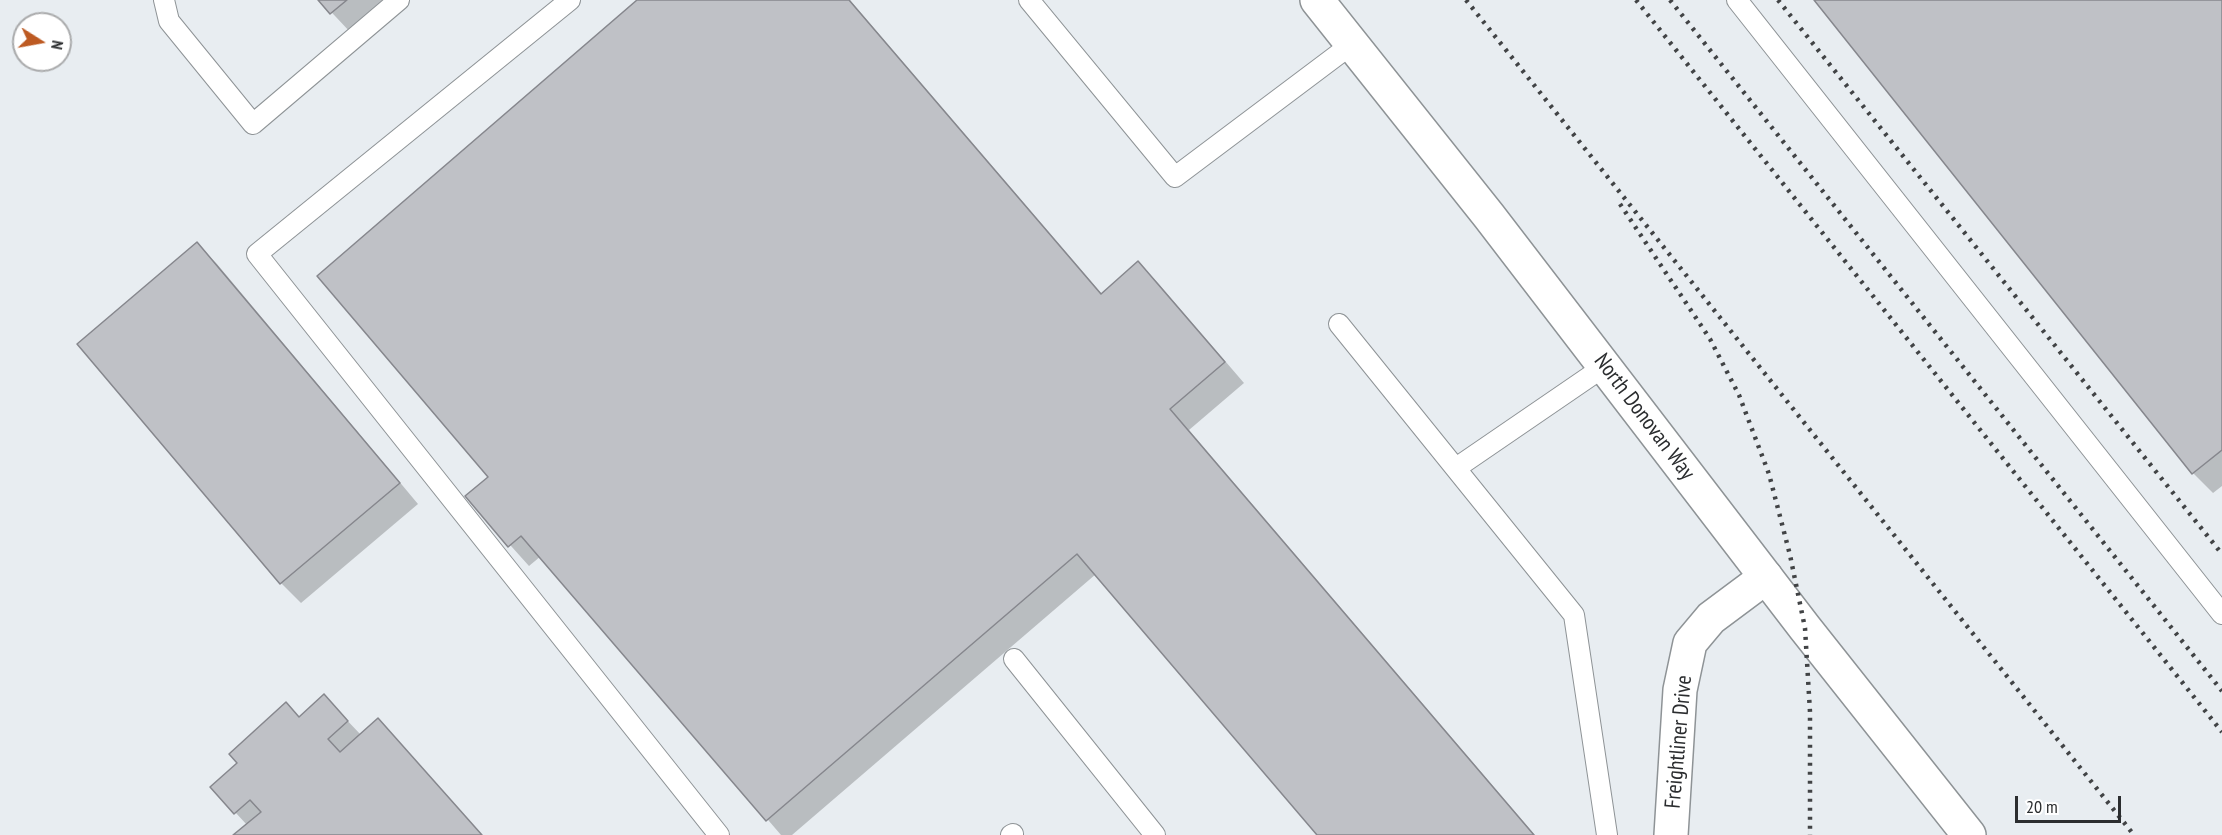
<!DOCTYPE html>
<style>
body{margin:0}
#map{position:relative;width:2222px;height:835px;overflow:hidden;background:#e8edf1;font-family:"PT Sans Narrow",sans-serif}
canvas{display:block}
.north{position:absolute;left:12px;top:12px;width:60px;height:60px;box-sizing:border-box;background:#fff;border:2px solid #aaabac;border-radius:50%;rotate:101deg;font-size:16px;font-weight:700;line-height:24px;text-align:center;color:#2b2d2f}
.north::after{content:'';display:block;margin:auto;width:21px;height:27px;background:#bd5a22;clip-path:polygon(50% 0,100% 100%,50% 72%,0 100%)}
.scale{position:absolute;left:2015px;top:796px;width:106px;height:27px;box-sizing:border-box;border:3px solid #2b2d2f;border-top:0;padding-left:8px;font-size:18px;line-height:21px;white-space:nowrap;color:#2b2d2f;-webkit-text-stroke:4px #fff;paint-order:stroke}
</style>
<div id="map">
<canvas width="2222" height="835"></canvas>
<div class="north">N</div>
<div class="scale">20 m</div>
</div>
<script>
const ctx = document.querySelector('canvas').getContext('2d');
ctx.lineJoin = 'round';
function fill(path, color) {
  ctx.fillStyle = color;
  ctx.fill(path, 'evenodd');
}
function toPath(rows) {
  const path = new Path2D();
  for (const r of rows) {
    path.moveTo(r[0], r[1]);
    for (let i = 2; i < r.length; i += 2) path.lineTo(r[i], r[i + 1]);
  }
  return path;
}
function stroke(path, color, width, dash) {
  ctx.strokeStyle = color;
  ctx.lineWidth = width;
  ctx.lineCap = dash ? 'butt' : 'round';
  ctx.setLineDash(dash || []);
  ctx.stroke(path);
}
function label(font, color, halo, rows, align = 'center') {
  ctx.font = font + ' "PT Sans Narrow",sans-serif';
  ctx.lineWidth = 5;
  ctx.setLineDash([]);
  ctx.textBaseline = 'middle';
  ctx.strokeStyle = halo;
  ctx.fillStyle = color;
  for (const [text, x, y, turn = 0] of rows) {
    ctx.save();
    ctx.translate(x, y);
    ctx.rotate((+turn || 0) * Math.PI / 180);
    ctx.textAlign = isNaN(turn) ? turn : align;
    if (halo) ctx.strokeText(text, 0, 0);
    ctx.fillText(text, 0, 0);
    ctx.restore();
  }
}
fill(toPath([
 [320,0,391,0,351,33],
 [639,0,850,0,1102,294,1138,263,1158,283,1244,383,1189,430,1535,835,1319,835,1096,574,792,835,781,835,541,556,529,566,467,497,490,477],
 [1816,0,2222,0,2222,486,2213,493,2193,473],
 [197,244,217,264,418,504,301,603,281,583,80,344],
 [324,696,361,735,482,835,235,835,247,825,212,787,239,763,286,704,300,718]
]), '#0003');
const building = toPath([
 [318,0,347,0,330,14,318,0],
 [637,0,849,0,1101,294,1138,261,1225,362,1170,409,1534,835,1317,835,1077,554,766,821,521,536,508,547,465,496,488,477,317,276,637,0],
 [1814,0,2222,0,2222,450,2192,474,1814,0],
 [197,242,400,483,280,584,77,344,197,242],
 [324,694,348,721,328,739,340,752,378,718,482,835,233,835,261,812,250,800,234,814,210,787,237,763,229,754,286,702,299,717,324,694]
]);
fill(building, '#bfc1c6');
stroke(building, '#86878d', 1.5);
const service = toPath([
 [164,0,169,21,253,124,399,0],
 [570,0,257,254,719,835],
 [1029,0,1175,177,1352,44],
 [1737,0,2222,614],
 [1339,324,1574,615,1607,835],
 [1456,468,1605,366],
 [1014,659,1155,835],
 [1011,835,1013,834]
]);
const minor = toPath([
 [1671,835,1680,690,1690,643,1711,618,1766,577]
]);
const tertiary = toPath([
 [1317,0,1489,216,1805,628,1969,835]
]);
stroke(service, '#8e9396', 22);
stroke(minor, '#8e9396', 36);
stroke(tertiary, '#8e9396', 36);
stroke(service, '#fff', 20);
stroke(minor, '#fff', 33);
stroke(tertiary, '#fff', 33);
stroke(toPath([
 [1466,0,2134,835],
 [1636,0,2222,732],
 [1670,0,2222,691],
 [1778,0,2222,554],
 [1620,204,1710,339,1739,395,1769,474,1790,555,1805,628,1810,712,1810,835]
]), '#414345', 4.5, [3, 6]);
label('22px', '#2b2d2f', '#fff', [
 ["North Donovan Way",1644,417,53],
 ["Freightliner Drive",1679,742,-85]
]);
</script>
